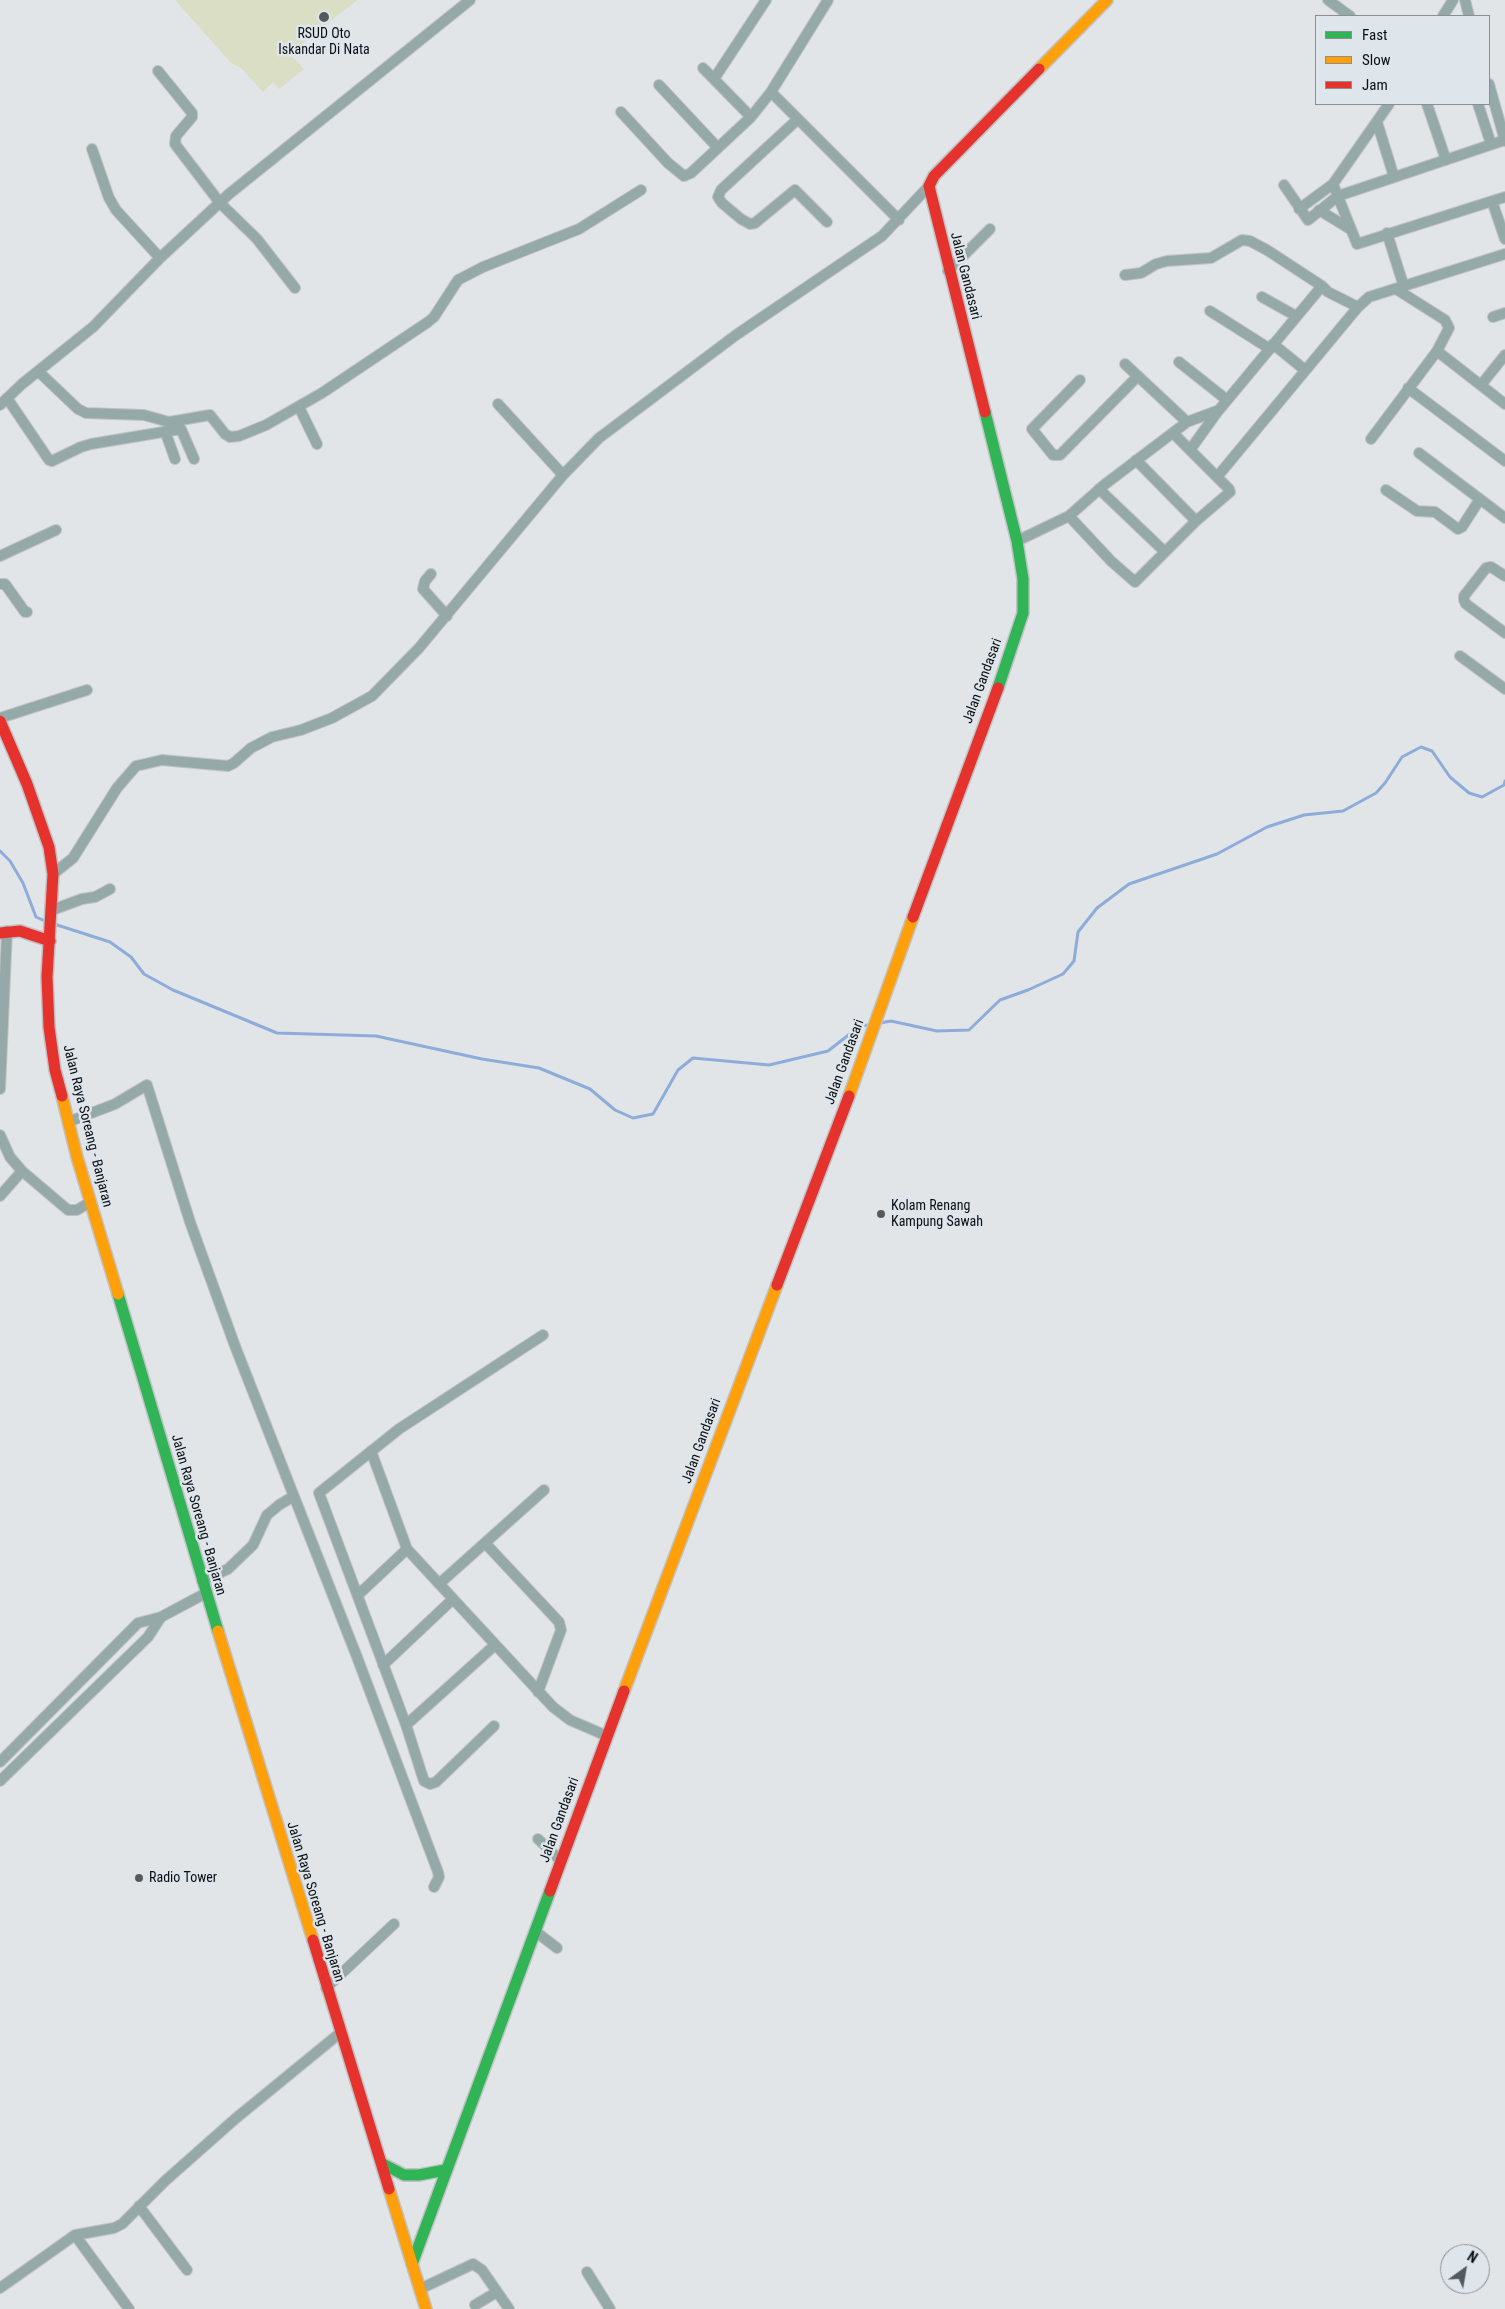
<!DOCTYPE html>
<style>
body{margin:0}
#map{position:relative;width:1505px;height:2309px;overflow:hidden;background:#e1e5e8;font-family:"Roboto Condensed",sans-serif}
canvas{display:block}
.legend{position:absolute;left:1315px;top:15px;width:175px;height:90px;box-sizing:border-box;background:#dee5eb;border:1px solid #8a8f93;margin:0;padding:6px 9px;list-style:none;font-size:15px;color:#0b0e10}
.legend li{display:flex;align-items:center;gap:10px;height:25px}
.legend b{width:25px;border:1px solid #8a8f93}
.north{position:absolute;left:1440px;top:2244px;width:50px;height:50px;box-sizing:border-box;background:#dee5eb;border:1px solid #8a8f93;border-radius:50%;rotate:32deg;font-size:14px;font-weight:700;line-height:20px;text-align:center;color:#0b0e10}
.north::after{content:'';display:block;margin:auto;width:18px;height:22px;background:#56595c;clip-path:polygon(50% 0,100% 100%,50% 72%,0 100%)}
</style>
<div id="map">
<canvas width="1505" height="2309"></canvas>
<ul class="legend">
<li><b style="height:6px;background:#30b455"></b>Fast</li>
<li><b style="height:6px;background:#ff9f0a"></b>Slow</li>
<li><b style="height:6px;background:#e5322d"></b>Jam</li>
</ul>
<div class="north">N</div>
</div>
<script>
const ctx = document.querySelector('canvas').getContext('2d');
ctx.lineJoin = 'round';
function fill(path, color) {
  ctx.fillStyle = color;
  ctx.fill(path, 'evenodd');
}
function toPath(rows) {
  const path = new Path2D();
  for (const r of rows) {
    path.moveTo(r[0], r[1]);
    for (let i = 2; i < r.length; i += 2) path.lineTo(r[i], r[i + 1]);
  }
  return path;
}
function stroke(path, color, width, dash) {
  ctx.strokeStyle = color;
  ctx.lineWidth = width;
  ctx.lineCap = dash ? 'butt' : 'round';
  ctx.setLineDash(dash || []);
  ctx.stroke(path);
}
function label(font, color, halo, rows, align = 'center') {
  ctx.font = font + ' "Roboto Condensed",sans-serif';
  ctx.lineWidth = 5;
  ctx.setLineDash([]);
  ctx.textBaseline = 'middle';
  ctx.strokeStyle = halo;
  ctx.fillStyle = color;
  for (const [text, x, y, turn = 0] of rows) {
    ctx.save();
    ctx.translate(x, y);
    ctx.rotate((+turn || 0) * Math.PI / 180);
    ctx.textAlign = isNaN(turn) ? turn : align;
    if (halo) ctx.strokeText(text, 0, 0);
    ctx.fillText(text, 0, 0);
    ctx.restore();
  }
}
fill(toPath([
 [175,0,357,0,290,54,304,69,279,89,273,82,263,92,241,68,231,63]
]), '#dadec4');
stroke(toPath([
 [0,851,10,861,23,883,36,917,45,921],
 [54,924,110,942,131,957,144,974,173,990,277,1033,376,1036,482,1059,539,1068,590,1089,615,1110,633,1118,653,1114,678,1070,693,1058,769,1065,828,1051,860,1026,869,1025],
 [880,1023,891,1021,937,1031,969,1030,1000,1000,1028,990,1063,974,1074,961,1078,932,1097,908,1129,884,1217,854,1267,827,1304,815,1343,811,1376,793,1385,783,1402,757,1421,747,1432,751,1450,777,1469,793,1482,797,1504,785,1505,781]
]), '#8eacd9', 3);
const street = toPath([
 [1328,0,1350,16],
 [1465,0,1469,16],
 [1443,16,1453,0],
 [703,68,751,117],
 [158,71,192,113,192,117,176,136,175,144,220,203,257,239,295,288],
 [714,79,766,0],
 [1489,84,1505,141],
 [659,85,718,148],
 [771,92,828,0],
 [1389,104,1333,184,1357,244,1505,197],
 [1427,104,1446,160],
 [1478,104,1491,144],
 [621,112,668,163,684,176,691,173,751,117,771,92,899,220],
 [798,119,721,190,718,197,722,203,741,219,750,224,755,223,795,190,827,222],
 [1377,122,1394,177],
 [92,149,109,198,116,210,160,258],
 [1284,185,1308,220,1338,196,1505,140],
 [1492,201,1505,239],
 [1299,209,1333,184],
 [1319,210,1350,229],
 [1387,233,1404,287],
 [948,271,990,229],
 [1125,275,1141,273,1156,264,1167,261,1211,258,1242,240,1250,241,1267,250,1322,286,1328,292,1358,307,1369,297,1505,254],
 [1262,297,1296,316],
 [1210,311,1270,349],
 [1493,317,1505,313],
 [1273,344,1305,370],
 [1437,351,1505,404],
 [1179,362,1227,400],
 [1125,364,1187,422],
 [38,371,78,409,86,413,144,415,169,422,210,415,225,434,230,437,239,436,266,425,322,393,428,322,434,317,458,280,483,267,579,229,641,190],
 [1080,380,1032,429,1053,455,1060,455,1138,376],
 [1481,385,1505,355],
 [1408,388,1505,461],
 [7,398,49,460,52,461,81,447,91,444,181,429,194,459],
 [498,404,563,475],
 [0,405,22,384,93,327,160,258,229,194,470,0],
 [299,407,317,444],
 [165,431,175,459],
 [1371,439,1437,351,1449,328,1445,320,1396,289],
 [1190,450,1218,411],
 [1419,453,1505,518],
 [1136,460,1196,521],
 [1217,477,1358,307],
 [1099,489,1165,552],
 [1386,490,1417,511,1435,512,1458,529,1462,527,1480,499],
 [1069,516,1111,561,1135,582,1196,521,1230,492,1229,489,1173,433],
 [1017,541,1069,516,1104,485,1187,422,1219,410,1322,286],
 [0,556,56,530],
 [431,574,425,581,423,589,447,616],
 [1505,576,1491,567,1486,568,1464,596,1464,600,1466,604,1505,633],
 [0,584,5,584,25,612,27,612],
 [1460,656,1505,689],
 [0,718,87,690],
 [53,874,73,858,117,788,136,766,162,760,228,766,234,763,251,748,272,737,301,730,332,718,372,696,419,648,563,475,599,438,736,335,882,236,929,186],
 [52,910,82,899,95,897,110,889],
 [0,1089,7,931],
 [68,1122,115,1104,147,1085,190,1222,235,1346,357,1657,438,1872,439,1877,434,1887],
 [0,1135,10,1157,22,1171,0,1196],
 [22,1171,68,1210,77,1210,90,1202],
 [371,1451,407,1549,553,1707,570,1720,607,1736],
 [485,1543,559,1622,561,1630,538,1692],
 [202,1581,228,1569,253,1545,267,1515,279,1505,294,1496],
 [439,1584,544,1490],
 [358,1595,407,1549],
 [383,1665,453,1599],
 [406,1725,495,1645],
 [494,1726,436,1782,430,1784,424,1781,406,1725,319,1493,399,1429,543,1335],
 [0,1762,138,1623,161,1617,206,1593],
 [0,1781,148,1637,161,1617],
 [538,1839,561,1861],
 [535,1931,557,1948],
 [326,1988,394,1924],
 [139,2206,187,2270],
 [75,2235,129,2309],
 [587,2272,610,2309],
 [0,2288,75,2235,114,2228,122,2224,165,2181,235,2119,340,2033],
 [420,2289,473,2264,482,2270,509,2309],
 [475,2305,497,2292]
]);
const fast = toPath([
 [985,412,1017,541,1023,579,1023,613,998,688],
 [118,1294,218,1631],
 [383,2164,404,2175,419,2175,445,2170],
 [412,2264,550,1891]
]);
const slow = toPath([
 [1039,69,1107,0],
 [62,1096,77,1157,118,1294],
 [849,1096,913,917],
 [218,1631,313,1940],
 [624,1691,777,1285],
 [389,2189,426,2309]
]);
const jam = toPath([
 [985,412,929,186,934,176,1039,69],
 [0,721,27,784,49,847,53,874,47,977,49,1027,55,1070,62,1096],
 [913,917,998,688],
 [0,933,20,931,50,941],
 [777,1285,849,1096],
 [550,1891,624,1691],
 [313,1940,389,2189]
]);
stroke(street, '#c0c3c5', 12);
stroke(fast, '#c0c3c5', 14);
stroke(slow, '#c0c3c5', 14);
stroke(jam, '#c0c3c5', 14);
stroke(street, '#96a9a9', 10);
stroke(fast, '#30b455', 11);
stroke(slow, '#ff9f0a', 11);
stroke(jam, '#e5322d', 11);
for (const [x, y, r, color] of [
 [324,17,6,"#56595c"],
 [881,1214,5,"#56595c"],
 [139,1878,5,"#56595c"]
]) {
  const dot = new Path2D();
  dot.arc(x, y, r, 0, 2 * Math.PI);
  ctx.fillStyle = color;
  ctx.fill(dot);
  stroke(dot, '#dee5eb', 2);
}
label('14px', '#0b0e10', '#dee5eb', [
 ["RSUD Oto",324,34,"center"],
 ["Iskandar Di Nata",324,50,"center"],
 ["Kolam Renang",891,1206],
 ["Kampung Sawah",891,1222],
 ["Radio Tower",149,1878]
], 'left');
label('14px', '#0b0e10', '#dee5eb', [
 ["Jalan Gandasari",965,276,76],
 ["Jalan Gandasari",983,681,-70],
 ["Jalan Gandasari",845,1062,-70],
 ["Jalan Raya Soreang - Banjaran",87,1126,76],
 ["Jalan Gandasari",702,1441,-70],
 ["Jalan Raya Soreang - Banjaran",198,1515,74],
 ["Jalan Gandasari",560,1820,-70],
 ["Jalan Raya Soreang - Banjaran",315,1902,73]
]);
</script>
